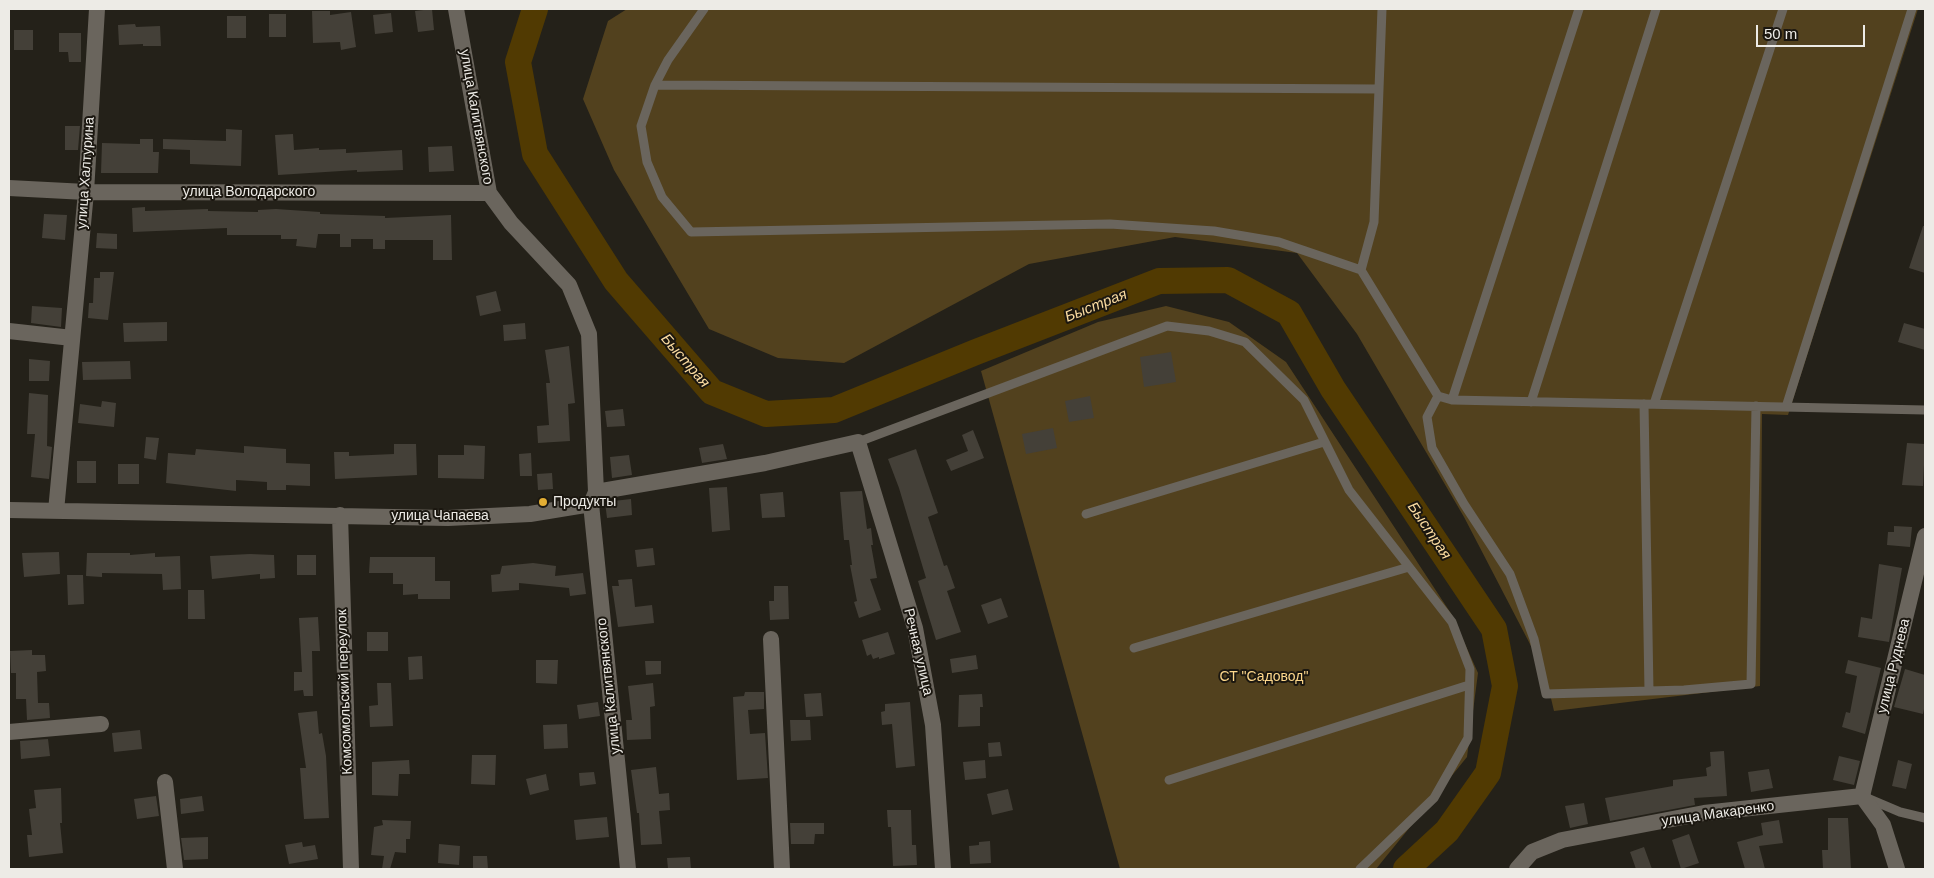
<!DOCTYPE html>
<meta charset="utf-8">
<style>
body{margin:0}
#map{position:relative;width:1934px;height:878px;overflow:hidden;background:#242119;font-family:Arial,sans-serif}
canvas{display:block}
.frame{position:absolute;inset:0;border:10px solid #edebe6;pointer-events:none}
.scale{position:absolute;left:1756px;top:25px;width:109px;height:22px;box-sizing:border-box;border:2px solid #edebe6;border-top:0;padding-left:6px;font-size:15px;line-height:18px;white-space:nowrap;color:#edebe6;-webkit-text-stroke:4px #1b1710;paint-order:stroke}
</style>
<div id="map">
<canvas width="1934" height="878"></canvas>
<div class="frame"></div>
<div class="scale">50 m</div>
</div>
<script>
const ctx = document.querySelector('canvas').getContext('2d');
ctx.lineJoin = 'round';
function fill(path, color) {
  ctx.fillStyle = color;
  ctx.fill(path, 'evenodd');
}
function toPath(rows) {
  const path = new Path2D();
  for (const r of rows) {
    path.moveTo(r[0], r[1]);
    for (let i = 2; i < r.length; i += 2) path.lineTo(r[i], r[i + 1]);
  }
  return path;
}
function stroke(path, color, width, dash) {
  ctx.strokeStyle = color;
  ctx.lineWidth = width;
  ctx.lineCap = dash ? 'butt' : 'round';
  ctx.setLineDash(dash || []);
  ctx.stroke(path);
}
function label(font, color, halo, rows, align = 'center') {
  ctx.font = font + ' Arial,sans-serif';
  ctx.lineWidth = 4;
  ctx.setLineDash([]);
  ctx.textBaseline = 'middle';
  ctx.strokeStyle = halo;
  ctx.fillStyle = color;
  for (const [text, x, y, turn = 0] of rows) {
    ctx.save();
    ctx.translate(x, y);
    ctx.rotate((+turn || 0) * Math.PI / 180);
    ctx.textAlign = isNaN(turn) ? turn : align;
    if (halo) ctx.strokeText(text, 0, 0);
    ctx.fillText(text, 0, 0);
    ctx.restore();
  }
}
fill(toPath([
 [627,9,1918,9,1788,415,1762,414,1760,686,1554,711,1545,673,1464,517,1357,334,1297,253,1175,237,1029,264,844,363,778,358,709,329,614,170,583,99,608,21],
 [1166,306,1229,322,1286,362,1452,615,1478,673,1467,757,1376,869,1120,869,981,371,1098,322]
]), '#52411e');
stroke(toPath([
 [535,9,518,62,535,154,616,281,712,392,766,414,834,410,976,352,1159,281,1228,280,1289,313,1333,389,1494,629,1505,686,1488,773,1447,831,1406,869]
]), '#513a02', 26);
fill(toPath([
 [432,9,434,30,418,32,415,11],
 [312,11,330,11,330,15,351,12,356,47,341,50,340,42,313,43],
 [391,13,393,32,375,34,373,15],
 [269,14,286,14,286,37,269,37],
 [227,16,246,16,246,38,227,38],
 [135,24,136,27,160,26,161,46,143,46,143,44,119,45,118,25],
 [14,30,33,30,33,50,14,50],
 [59,33,81,33,81,62,69,62,68,52,59,52],
 [65,126,80,126,78,150,65,150],
 [226,129,242,130,241,166,190,164,190,150,163,149,163,139,226,141],
 [293,134,294,150,319,148,319,150,346,149,346,153,402,150,403,170,357,172,357,170,278,175,275,135],
 [140,139,153,139,153,152,159,152,158,173,101,173,102,143,140,144],
 [452,146,454,171,429,172,428,147],
 [145,207,145,211,208,209,208,211,258,212,258,210,276,209,320,212,320,214,385,216,385,218,451,215,452,260,433,260,433,240,385,240,385,249,373,249,373,239,351,239,351,247,340,247,340,234,318,234,316,248,296,246,297,239,281,239,281,235,227,235,227,228,133,232,132,208],
 [44,214,67,215,65,240,42,238],
 [1923,226,1925,226,1925,273,1909,268],
 [97,233,117,234,117,249,96,248],
 [100,272,114,272,108,320,88,318,89,303,93,303,94,278,100,278],
 [496,291,501,311,480,316,476,296],
 [32,306,62,308,61,327,31,323],
 [167,322,167,341,124,342,123,323],
 [525,323,526,339,504,341,503,325],
 [1904,323,1925,329,1925,350,1898,342],
 [569,346,575,403,568,404,570,441,538,443,537,426,549,425,546,383,550,383,545,350],
 [1171,352,1176,382,1144,387,1140,357],
 [29,359,50,361,49,381,29,381],
 [130,361,131,379,83,380,82,362],
 [29,393,48,395,47,446,52,447,49,479,31,477,35,434,27,434],
 [1090,396,1094,418,1069,422,1065,401],
 [102,401,116,403,114,427,78,423,80,404,101,407],
 [623,409,625,426,607,427,605,411],
 [1053,428,1057,448,1026,454,1022,434],
 [973,430,984,458,951,471,946,460,968,451,962,435],
 [146,437,159,438,156,460,144,458],
 [1907,443,1925,444,1923,486,1902,485],
 [394,444,416,444,417,475,335,479,334,452,349,452,349,456,394,454],
 [723,444,727,459,702,463,699,448],
 [464,445,485,446,484,479,438,478,438,455,464,455],
 [244,446,286,449,286,463,310,464,310,486,286,485,286,490,267,490,267,482,236,480,236,491,166,483,168,453,195,455,196,449,244,453],
 [916,449,938,513,928,517,944,566,947,565,955,588,947,591,961,632,936,640,918,581,926,578,899,488,888,459],
 [531,453,532,476,520,476,519,454],
 [629,455,632,475,612,478,610,457],
 [77,461,96,461,96,483,77,483],
 [118,464,139,464,139,484,118,484],
 [552,473,553,489,538,490,537,474],
 [727,487,730,530,712,532,709,488],
 [862,491,867,529,871,528,873,545,871,545,877,578,870,579,881,610,859,618,854,602,857,601,850,565,852,565,849,540,844,540,840,492],
 [783,492,785,517,762,518,760,494],
 [631,499,632,515,607,518,605,502],
 [1894,526,1912,527,1910,547,1887,545,1888,532,1894,532],
 [653,548,655,565,637,567,635,550],
 [59,552,60,574,24,577,22,553],
 [87,553,130,553,130,555,155,553,155,557,180,556,181,589,163,590,162,574,102,573,102,577,86,576],
 [250,554,274,555,275,578,260,579,260,574,212,579,210,556],
 [297,555,316,555,316,575,297,575],
 [370,557,435,557,435,581,450,581,450,599,418,599,418,594,403,595,403,584,393,584,393,573,369,573],
 [533,563,556,566,555,576,583,573,586,594,570,596,569,588,519,583,519,590,492,592,491,575,500,574,502,566],
 [1879,564,1902,568,1889,642,1858,637,1861,617,1872,619],
 [67,575,83,575,84,604,68,605],
 [632,579,635,607,652,605,654,623,618,627,612,586,619,586,618,580],
 [774,586,788,586,789,619,770,620,769,601,774,601],
 [188,590,204,590,205,619,188,619],
 [1001,598,1008,617,988,624,981,605],
 [318,617,320,651,312,651,313,696,304,696,303,690,294,691,294,672,302,672,299,618],
 [367,632,388,632,388,651,367,651],
 [888,632,895,654,879,659,879,657,873,659,871,654,867,656,862,640],
 [32,650,32,655,45,655,46,671,37,672,38,703,49,703,50,718,27,720,26,699,16,699,16,673,11,673,10,651],
 [976,655,978,669,952,673,950,659],
 [422,656,423,679,409,680,408,657],
 [536,660,558,660,557,684,536,683],
 [1848,660,1881,668,1865,734,1842,727,1846,712,1850,713,1857,676,1845,673],
 [645,661,661,661,661,674,646,675],
 [1905,669,1925,675,1925,704,1923,714,1894,707],
 [377,683,391,683,393,726,370,727,369,706,378,705],
 [653,683,655,706,650,707,651,739,627,740,626,720,632,720,628,686],
 [745,692,764,692,764,709,748,710,750,734,765,733,768,778,737,780,733,697,744,696],
 [821,693,823,716,806,717,804,694],
 [982,694,983,707,980,707,980,726,958,727,959,695],
 [598,702,600,716,579,719,577,705],
 [910,702,915,766,896,768,892,724,882,725,881,712,885,711,885,704],
 [317,711,319,734,322,733,326,756,329,818,304,819,300,768,306,768,298,713],
 [790,720,810,720,811,740,791,741],
 [567,724,568,748,544,749,543,725],
 [140,730,142,749,114,752,112,733],
 [48,739,50,756,21,759,20,741],
 [1000,742,1002,756,989,757,988,743],
 [1724,751,1727,796,1694,798,1695,805,1610,821,1605,798,1673,786,1673,780,1707,776,1706,768,1711,766,1710,752],
 [472,755,496,755,495,785,471,784],
 [1839,756,1860,761,1854,785,1833,780],
 [409,760,410,774,399,774,398,796,372,795,372,762],
 [985,760,986,778,965,780,963,762],
 [1898,760,1912,764,1906,789,1892,786],
 [656,767,659,794,669,793,670,810,659,811,662,844,641,845,639,813,637,813,631,770],
 [1769,769,1773,788,1751,792,1748,772],
 [594,772,596,784,580,786,579,773],
 [546,774,549,790,530,795,526,779],
 [61,788,62,823,60,823,63,853,29,857,27,835,32,835,29,809,36,808,34,790],
 [1008,789,1013,810,992,815,987,794],
 [156,796,159,816,137,819,134,799],
 [202,796,204,811,181,814,180,799],
 [1584,803,1588,824,1570,828,1565,806],
 [887,810,911,810,912,845,916,845,917,865,893,866,891,827,888,827],
 [607,817,609,837,576,840,574,820],
 [1828,818,1848,818,1851,869,1823,869,1822,850,1828,850],
 [382,820,411,821,410,839,406,839,406,853,395,852,390,869,382,869,384,856,371,855,374,827,383,825],
 [1779,820,1783,843,1759,846,1765,869,1745,869,1737,842,1763,835,1761,823],
 [790,823,824,823,824,834,815,834,814,844,791,844],
 [1689,834,1699,863,1681,869,1672,840],
 [208,837,208,859,184,860,181,838],
 [990,841,991,863,970,864,969,846,979,845,979,842],
 [302,842,303,847,315,845,318,859,289,864,285,845],
 [439,844,460,846,459,865,438,863],
 [1644,847,1652,869,1636,869,1630,852],
 [473,856,487,856,488,869,473,869],
 [690,857,691,869,668,869,667,858]
]), '#444038');
stroke(toPath([
 [704,9,668,60,655,85,641,126,647,162,662,197,691,232,1110,224,1214,231,1279,242,1361,270],
 [1382,9,1374,222,1361,270,1438,396,1452,400,1925,410],
 [655,85,1379,89],
 [1438,396,1427,417,1432,448,1464,504,1510,574,1534,639,1546,694,1684,690,1751,684,1756,406],
 [1452,400,1579,9],
 [1531,402,1656,9],
 [1644,404,1649,691],
 [1654,404,1783,9],
 [1786,407,1912,9],
 [858,442,1167,326,1209,331,1245,342,1304,400,1349,490,1452,622,1470,669,1468,738,1434,798,1360,869],
 [1086,514,1324,442],
 [1134,648,1409,567],
 [1169,780,1469,685],
 [1867,798,1900,812,1925,818]
]), '#6a655d', 9);
stroke(toPath([
 [456,9,489,193,511,223,569,285,589,334,596,492],
 [9,188,86,192,489,193],
 [9,331,72,338],
 [591,504,628,869],
 [9,510,448,518,530,514,591,504,596,492,765,463,858,442,915,628,933,725,943,869],
 [56,511,86,192,97,9],
 [340,515,351,869],
 [771,639,782,869],
 [9,732,101,724],
 [165,782,175,869],
 [1862,796,1925,536],
 [1862,796,1883,825,1897,869],
 [1517,869,1532,852,1562,840,1704,813,1862,796]
]), '#6a655d', 16);
for (const [x, y, r, color] of [
 [543,502,5,"#e3ae34"]
]) {
  const dot = new Path2D();
  dot.arc(x, y, r, 0, 2 * Math.PI);
  ctx.fillStyle = color;
  ctx.fill(dot);
  stroke(dot, '#1b1710', 2);
}
label('14px', '#edebe6', '#1b1710', [
 ["улица Калитвянского",476,117,80],
 ["улица Халтурина",86,173,-86],
 ["улица Володарского",249,192],
 ["улица Чапаева",440,516],
 ["Речная улица",918,652,77],
 ["улица Руднева",1894,666,-76],
 ["улица Калитвянского",609,686,-96],
 ["Комсомольский переулок",345,692,-92],
 ["улица Макаренко",1718,814,-8]
]);
label('14px', '#edebe6', '#1b1710', [
 ["Продукты",553,502]
], 'left');
label('14px', '#fed88c', '#1b1710', [
 ["СТ \"Садовод\"",1264,677]
]);
label('italic 15px', '#fadba0', '#1b1710', [
 ["Быстрая",1096,306,-22],
 ["Быстрая",685,361,49],
 ["Быстрая",1429,531,56]
]);
</script>
